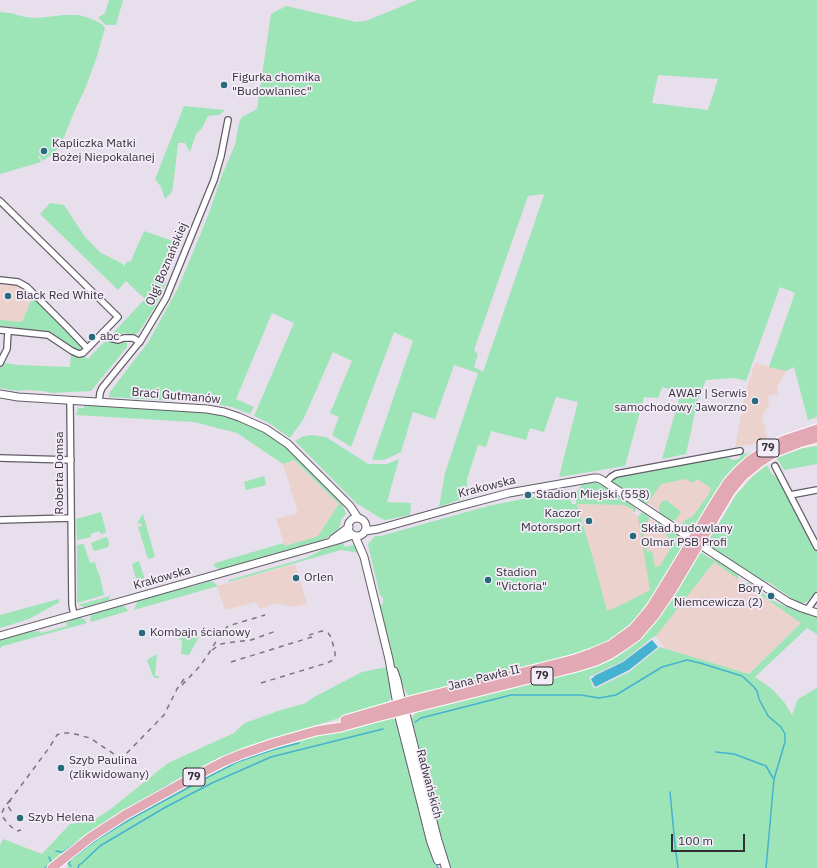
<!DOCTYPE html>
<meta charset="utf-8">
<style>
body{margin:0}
#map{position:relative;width:817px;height:868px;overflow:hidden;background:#e7dfeb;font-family:"IBM Plex Sans",sans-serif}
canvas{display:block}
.scale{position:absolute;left:671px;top:834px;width:74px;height:18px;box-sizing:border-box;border:2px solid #333035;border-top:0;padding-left:5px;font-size:12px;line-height:14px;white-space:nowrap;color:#333035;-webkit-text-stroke:3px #f4ecf9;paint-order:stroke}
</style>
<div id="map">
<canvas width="817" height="868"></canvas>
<div class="scale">100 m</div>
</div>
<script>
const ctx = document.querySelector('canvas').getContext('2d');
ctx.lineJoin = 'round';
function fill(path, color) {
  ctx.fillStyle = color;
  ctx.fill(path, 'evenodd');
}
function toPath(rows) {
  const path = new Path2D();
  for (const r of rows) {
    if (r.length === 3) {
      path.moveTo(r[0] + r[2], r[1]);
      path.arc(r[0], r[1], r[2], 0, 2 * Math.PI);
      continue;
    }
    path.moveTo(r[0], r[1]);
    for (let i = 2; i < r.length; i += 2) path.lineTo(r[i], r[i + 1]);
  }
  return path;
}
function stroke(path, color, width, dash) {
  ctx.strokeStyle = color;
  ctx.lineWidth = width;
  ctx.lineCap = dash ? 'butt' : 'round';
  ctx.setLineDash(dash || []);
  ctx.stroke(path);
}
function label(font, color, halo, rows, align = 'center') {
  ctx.font = font + ' "IBM Plex Sans",sans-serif';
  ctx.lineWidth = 3.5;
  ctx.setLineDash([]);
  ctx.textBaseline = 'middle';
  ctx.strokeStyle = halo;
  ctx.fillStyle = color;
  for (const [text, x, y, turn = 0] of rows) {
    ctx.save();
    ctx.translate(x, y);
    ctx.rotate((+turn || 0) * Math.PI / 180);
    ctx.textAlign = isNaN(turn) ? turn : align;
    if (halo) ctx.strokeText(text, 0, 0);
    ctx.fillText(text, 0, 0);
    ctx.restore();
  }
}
fill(toPath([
 [0,282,21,285,33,296,22,322,0,320],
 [755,363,786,371,777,387,778,394,768,396,769,405,762,416,767,438,757,443,735,447,746,390],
 [293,460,339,504,318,536,285,546,276,519,298,513,283,464],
 [723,472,688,529,627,490],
 [577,504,623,505,633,509,633,512,638,517,642,514,673,534,678,545,650,590,625,603,607,611,595,565],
 [714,561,741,581,801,623,748,674,664,648,656,636],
 [295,564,307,604,294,607,276,603,260,609,256,602,225,610,217,586]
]), '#ecd2cc');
fill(toPath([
 [109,0,123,0,116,25,106,25,98,18,105,13],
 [417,0,817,0,817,417,808,420,794,367,786,371,769,367,795,293,780,287,746,381,735,378,706,380,697,403,686,454,662,459,681,392,662,387,658,398,644,397,625,466,559,477,578,402,556,397,544,432,530,428,526,440,491,431,486,447,478,445,467,479,467,497,439,507,445,473,478,373,454,365,435,419,413,412,401,452,384,460,372,460,413,341,394,332,351,447,332,435,339,417,330,413,352,361,333,352,304,418,290,438,269,423,254,416,294,323,272,313,236,399,254,407,250,414,232,407,210,403,109,397,110,392,149,341,178,288,201,233,210,210,222,175,235,145,239,123,242,117,257,109,271,14,286,6,356,22,366,21],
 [658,75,718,79,708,110,652,103],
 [543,194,544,195,483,372,474,367,478,354,474,350,528,196],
 [0,12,10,13,25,17,37,18,64,15,79,15,89,18,98,22,102,24,105,28,97,56,85,89,75,110,62,142,59,147,53,154,42,161,39,155,38,156,41,162,0,174],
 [184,106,225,110,219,115,208,116,202,128,196,134,190,152,185,143,178,143,175,170,172,192,165,199,161,187,155,179],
 [50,203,64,205,85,237,101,253,123,264,123,267,128,261,130,263,144,231,179,243,166,273,166,283,155,307,138,333,135,335,124,333,117,335,113,333,145,299,126,281,118,290,40,214],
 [33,296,85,347,80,353,88,359,107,339,118,343,123,342,127,343,127,347,91,391,51,393,43,391,26,390,18,391,0,388,0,369,4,363,18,365,70,367,71,353,55,337,18,329,16,327,0,326,0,320,22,322],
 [85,404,200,412,216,413,230,417,261,429,288,449,339,498,342,504,346,514,341,520,339,529,334,534,320,541,222,569,218,569,214,566,215,563,284,543,285,546,318,536,339,504,294,460,283,464,237,433,194,422,76,415,78,408,84,408],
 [311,435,326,437,368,464,387,464,399,459,387,502,411,503,410,515,386,520,382,519,356,503,295,441,302,437],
 [817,446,817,464,784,470,777,458,790,453,804,448],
 [753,452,737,467,697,525,695,525,692,530,689,531,686,531,683,529,682,526,683,522,687,519,692,517,696,512,703,502,704,501,709,494,711,488,697,479,693,483,686,479,661,484,647,504,643,504,616,486,614,483,613,480,617,476,726,457,734,460,740,458,741,455],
 [767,465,772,474,778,477,817,553,817,590,809,600,804,603,800,603,795,601,770,583,762,580,712,548,710,538,736,495,753,476],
 [264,476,266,484,263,486,246,490,244,482],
 [592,483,598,483,636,508,635,512,633,512,633,509,623,505,577,504,595,565,607,611,625,603,650,590,638,517,642,512,649,517,649,519,643,529,647,552,652,551,655,567,660,566,672,546,668,536,653,526,653,523,657,522,679,537,682,539,683,543,683,547,645,610,631,626,614,639,596,648,415,697,412,697,409,696,406,692,395,669,379,605,383,604,383,598,380,595,368,545,369,543,375,536,381,536,488,506,567,490,572,504,576,504,577,492,582,484],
 [666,500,679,510,680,513,678,517,675,520,670,521,667,520,660,515,659,509,660,504,663,501],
 [101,512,106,531,105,533,101,534,99,531,91,534,91,537,77,540,76,519],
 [143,514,155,557,148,559,138,527,142,526,141,523,137,524,139,520],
 [106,537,108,539,109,544,108,547,95,551,93,550,91,543],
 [342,540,345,547,353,545,355,545,356,547,358,547,360,553,341,550,229,582,229,580,306,558],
 [82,544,84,545,90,563,95,562,98,573,99,573,104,595,77,603,77,545],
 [700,553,703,554,711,559,712,558,737,574,738,576,738,579,714,562,656,636,653,637,623,661,589,677,594,689,629,672,660,647,749,674,801,623,745,584,747,583,750,583,768,597,775,602,795,610,817,618,817,634,807,628,755,677,772,689,784,702,792,715,798,699,817,688,817,868,448,868,433,813,429,790,413,727,412,720,413,716,416,712,604,661,697,555],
 [139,561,145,580,137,582,132,564],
 [210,581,213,582,218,586,134,610,138,600,189,586,191,587],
 [110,596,109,600,85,607,78,605],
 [59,599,59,603,58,603,38,614,29,619,0,628,0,615],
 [121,605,125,607,128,611,91,622,90,617,92,613],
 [77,617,84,619,87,623,3,646,0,648,0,639,23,633,39,631,41,633,67,626,66,623],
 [198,633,199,637,189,655,181,654,182,640,178,639],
 [157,654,155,676,159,676,158,678,155,678,152,674,147,660],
 [387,667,391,696,390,700,386,704,290,733,237,752,185,775,109,821,48,868,0,868,0,845,3,839,42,854,70,824,93,821,112,808,168,763,234,733,239,728,245,723,278,711,306,703,314,697,362,672],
 [385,718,393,719,396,721,419,812,428,843,437,868,67,868,68,867,67,863,68,860,98,836,126,818,218,768,241,758,293,741]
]), '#9de4b7');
fill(toPath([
 [652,640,658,647,629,670,595,687,591,679,594,677,594,676,623,662]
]), '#45b2cf');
stroke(toPath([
 [415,722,421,718,511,695,581,695,599,698,616,695,662,667,687,660,700,663,742,676,754,687,757,691,759,699,768,716,781,727,785,734,785,742,774,779,766,868],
 [716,752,734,754,766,766,773,778],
 [670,792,675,845,678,868],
 [127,809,169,785],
 [56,851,61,852,63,852,92,831,110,819],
 [436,863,438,868],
 [71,866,69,864,70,860,99,838,134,817,206,778,237,762,272,750,299,743],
 [45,868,50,864,51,862,49,857],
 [78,868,79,865,82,863,100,846,164,808,212,783,271,757,383,729]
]), '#45b2cf', 1.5);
const minor = toPath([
 [0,201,118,317,83,353,79,354,72,351,48,335,0,330],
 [0,280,18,282,27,287,68,328,87,348],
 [103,332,110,338,118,340,124,338,133,338,140,342],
 [0,363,7,349,8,331],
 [70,400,72,605,74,615],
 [99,402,100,393,102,388,141,340,166,298,214,180,221,156,228,120],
 [0,458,71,460],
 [775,466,817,547],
 [606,483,611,477,616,474,740,451],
 [790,495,817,490],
 [0,520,71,518],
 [807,610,817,596]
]);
const tertiary = toPath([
 [0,394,18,397,207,409,224,412,239,417,266,429,288,444,350,506,358,518],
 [357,527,9],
 [365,531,378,529,460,506,509,493,594,478,598,478,602,480,699,544,788,602,802,608,817,613],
 [355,536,364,557,389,659,397,705],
 [333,539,349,527],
 [0,636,338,540,353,535],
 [394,671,397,680,402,703]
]);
const secondary = toPath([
 [403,704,437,839,446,868],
 [397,707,424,813,431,841,438,860]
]);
const primary = toPath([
 [345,720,413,700,575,659,592,653,611,645,633,629,645,615,652,606,717,499,728,482,738,471,750,460,771,446,784,440,817,429],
 [52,868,91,837,125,815,188,780,225,761,242,754,274,743,316,731,341,727,373,718,577,667,596,661,609,655,620,648,637,636,655,615,672,590,730,492,743,476,759,463,776,452,799,443,817,438]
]);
stroke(minor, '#635d67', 8);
stroke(tertiary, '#635d67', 9);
stroke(secondary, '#635d67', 10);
stroke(primary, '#fff', 11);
stroke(minor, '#fff', 5.5);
stroke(tertiary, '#fff', 7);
stroke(secondary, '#fff', 8);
stroke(primary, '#e2a9b5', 9);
stroke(toPath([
 [212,650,221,644,226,643,251,640,276,631],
 [231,662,312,637],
 [261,683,327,663,333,660,335,657,335,652,331,637,328,633,322,631,306,636],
 [182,685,200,666,209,653,220,635,228,626,265,615],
 [10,800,4,808,2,813,2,816,8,824,15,830,17,831,21,830],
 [11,811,8,806,11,799,49,748,57,735,61,733,71,733,90,738,117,756,122,757,124,756,164,715,177,689,184,679]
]), '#7a757d', 1.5, [5, 5]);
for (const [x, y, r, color] of [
 [224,85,4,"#266a7b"],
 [44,151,4,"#266a7b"],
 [8,296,4,"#266a7b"],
 [92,337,4,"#266a7b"],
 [755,401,4,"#266a7b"],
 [528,495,4,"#266a7b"],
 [589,521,4,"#266a7b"],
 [633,536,4,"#266a7b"],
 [296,578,4,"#266a7b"],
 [488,580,4,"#266a7b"],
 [771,596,4,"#266a7b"],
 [142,633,4,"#266a7b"],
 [61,768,4,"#266a7b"],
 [20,818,4,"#266a7b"]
]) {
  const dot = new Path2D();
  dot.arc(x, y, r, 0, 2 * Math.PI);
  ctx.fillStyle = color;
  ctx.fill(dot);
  stroke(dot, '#f4ecf9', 1.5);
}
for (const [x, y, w] of [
 [768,448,22],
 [542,676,22],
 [194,777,22]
]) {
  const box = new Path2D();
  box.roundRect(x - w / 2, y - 9, w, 18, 3);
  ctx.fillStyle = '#f4ecf9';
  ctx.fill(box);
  stroke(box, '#333035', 1);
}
label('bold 11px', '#333035', null, [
 ["79",768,448],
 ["79",542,676],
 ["79",194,777]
]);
label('12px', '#333035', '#f4ecf9', [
 ["Figurka chomika",232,78],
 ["\"Budowlaniec\"",232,92],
 ["Kapliczka Matki",52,144],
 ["Bożej Niepokalanej",52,158],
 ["Black Red White",16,296],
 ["abc",100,337],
 ["AWAP | Serwis",747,394,"right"],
 ["samochodowy Jaworzno",747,408,"right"],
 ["Stadion Miejski (558)",536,495],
 ["Kaczor",581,514,"right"],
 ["Motorsport",581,528,"right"],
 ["Skład budowlany",641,529],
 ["Olmar PSB Profi",641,543],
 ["Stadion",496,573],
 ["\"Victoria\"",496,587],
 ["Orlen",304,578],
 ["Bory",763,589,"right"],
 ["Niemcewicza (2)",763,603,"right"],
 ["Kombajn ścianowy",150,633],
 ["Szyb Paulina",69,761],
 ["(zlikwidowany)",69,775],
 ["Szyb Helena",28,818]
], 'left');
label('12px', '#333035', '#f4ecf9', [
 ["Olgi Boznańskiej",167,264,-67],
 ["Braci Gutmanów",176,396,5],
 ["Roberta Domsa",60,473,-90],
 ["Krakowska",487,487,-14],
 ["Krakowska",162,578,-16],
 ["Jana Pawła II",484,678,-14],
 ["Radwańskich",429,784,75]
]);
</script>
